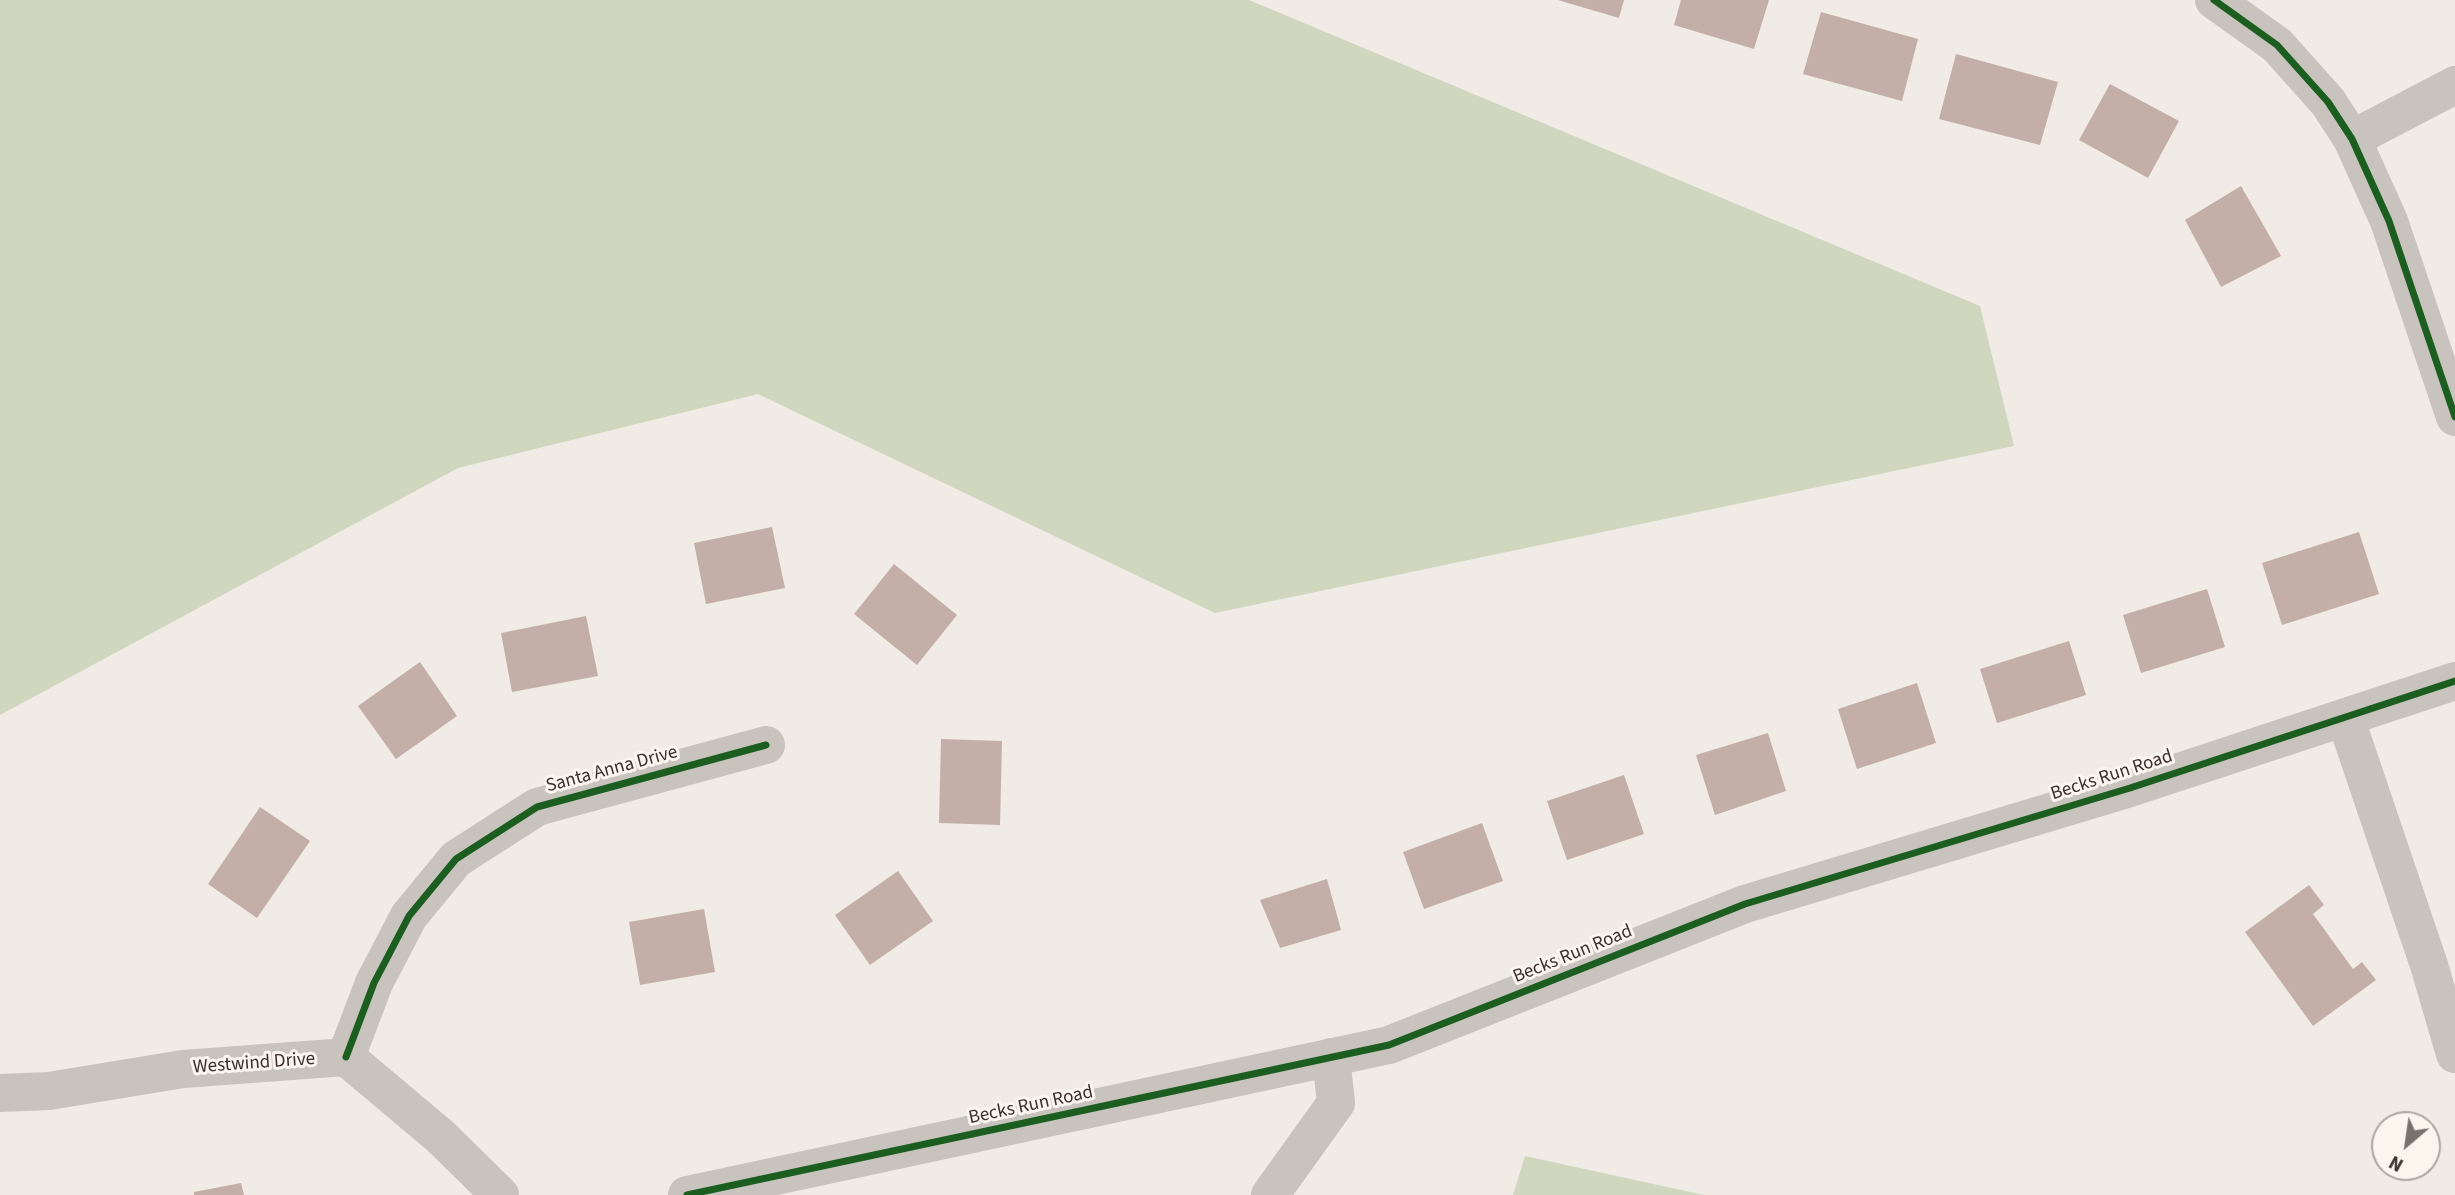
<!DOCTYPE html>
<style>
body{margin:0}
#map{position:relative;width:2455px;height:1195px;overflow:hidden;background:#f0ebe5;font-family:"Source Sans 3",sans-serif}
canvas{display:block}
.north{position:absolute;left:2371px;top:1111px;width:70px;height:70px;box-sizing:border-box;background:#fbf5ee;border:2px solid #aea6a0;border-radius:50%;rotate:209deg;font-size:19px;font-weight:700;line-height:28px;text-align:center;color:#3b302b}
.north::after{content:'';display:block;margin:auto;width:24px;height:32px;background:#7a716c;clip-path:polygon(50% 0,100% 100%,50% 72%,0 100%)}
</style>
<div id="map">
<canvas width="2455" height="1195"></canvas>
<div class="north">N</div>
</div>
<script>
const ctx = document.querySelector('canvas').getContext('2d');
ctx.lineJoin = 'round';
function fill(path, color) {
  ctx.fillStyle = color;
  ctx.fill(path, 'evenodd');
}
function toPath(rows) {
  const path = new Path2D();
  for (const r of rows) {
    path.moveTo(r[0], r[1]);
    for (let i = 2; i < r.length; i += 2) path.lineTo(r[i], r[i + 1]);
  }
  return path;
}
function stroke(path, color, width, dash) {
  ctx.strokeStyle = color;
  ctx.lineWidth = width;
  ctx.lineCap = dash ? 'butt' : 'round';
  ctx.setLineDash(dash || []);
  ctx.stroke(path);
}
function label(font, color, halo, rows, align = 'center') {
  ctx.font = font + ' "Source Sans 3",sans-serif';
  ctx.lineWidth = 6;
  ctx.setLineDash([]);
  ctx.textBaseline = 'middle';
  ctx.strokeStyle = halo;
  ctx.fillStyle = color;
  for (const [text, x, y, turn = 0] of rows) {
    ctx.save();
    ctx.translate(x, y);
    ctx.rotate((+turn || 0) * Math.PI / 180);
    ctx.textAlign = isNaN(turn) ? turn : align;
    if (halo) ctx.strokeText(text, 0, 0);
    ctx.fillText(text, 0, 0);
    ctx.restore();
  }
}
fill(toPath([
 [0,0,1249,0,1980,306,2014,446,1215,613,758,394,458,468,0,715],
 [1525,1156,1704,1195,1513,1195]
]), '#d1d6bf');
fill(toPath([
 [1558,0,1624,0,1619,18],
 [1681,0,1769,0,1754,49,1674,25],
 [1821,12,1918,39,1902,101,1803,74],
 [1956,54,2058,82,2040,145,1939,119],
 [2110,84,2179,121,2148,178,2079,140],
 [2241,186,2281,256,2221,287,2185,220],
 [772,527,785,588,706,604,694,543],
 [2359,532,2379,594,2282,625,2262,563],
 [894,564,957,615,917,665,854,614],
 [2207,589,2225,647,2141,673,2123,615],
 [586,616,598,676,512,692,501,633],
 [2069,641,2086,695,1997,723,1980,669],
 [420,662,457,716,396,759,358,706],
 [1917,683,1936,743,1857,769,1838,709],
 [1768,733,1786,791,1715,815,1696,755],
 [941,739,1002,741,1000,825,939,823],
 [1624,775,1644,834,1567,860,1547,801],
 [260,807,310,841,257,918,208,884],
 [1482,823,1503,881,1424,909,1403,852],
 [898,871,933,921,870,965,835,915],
 [1327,879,1341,930,1280,948,1260,900],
 [2309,885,2324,905,2313,914,2353,969,2362,962,2376,980,2313,1026,2245,932],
 [704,909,715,972,640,985,629,922],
 [241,1183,244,1195,194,1195,194,1192]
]), '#c3afa7');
stroke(toPath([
 [2214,0,2277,45,2328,102,2352,139,2389,221,2455,417],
 [2352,139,2455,85],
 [2345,717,2429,965,2455,1054],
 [346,1057,374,983,409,916,456,859,537,807,766,745],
 [0,1093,49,1091,183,1069,346,1057,441,1137,500,1195],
 [687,1195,1389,1045,1745,904,2130,788,2455,681],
 [1270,1195,1336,1103,1331,1057]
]), '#c9c3be', 38);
stroke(toPath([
 [2214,0,2277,45,2328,102,2352,139,2389,221,2455,417],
 [346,1057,374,983,409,916,456,859,537,807,766,745],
 [687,1195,1389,1045,1745,904,2130,788,2455,681]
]), '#1b5e20', 7);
label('19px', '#3b302b', '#fbf5ee', [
 ["Santa Anna Drive",612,770,-15],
 ["Becks Run Road",2112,776,-18],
 ["Becks Run Road",1573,955,-22],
 ["Westwind Drive",254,1064,-4],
 ["Becks Run Road",1031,1106,-12]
]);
</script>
